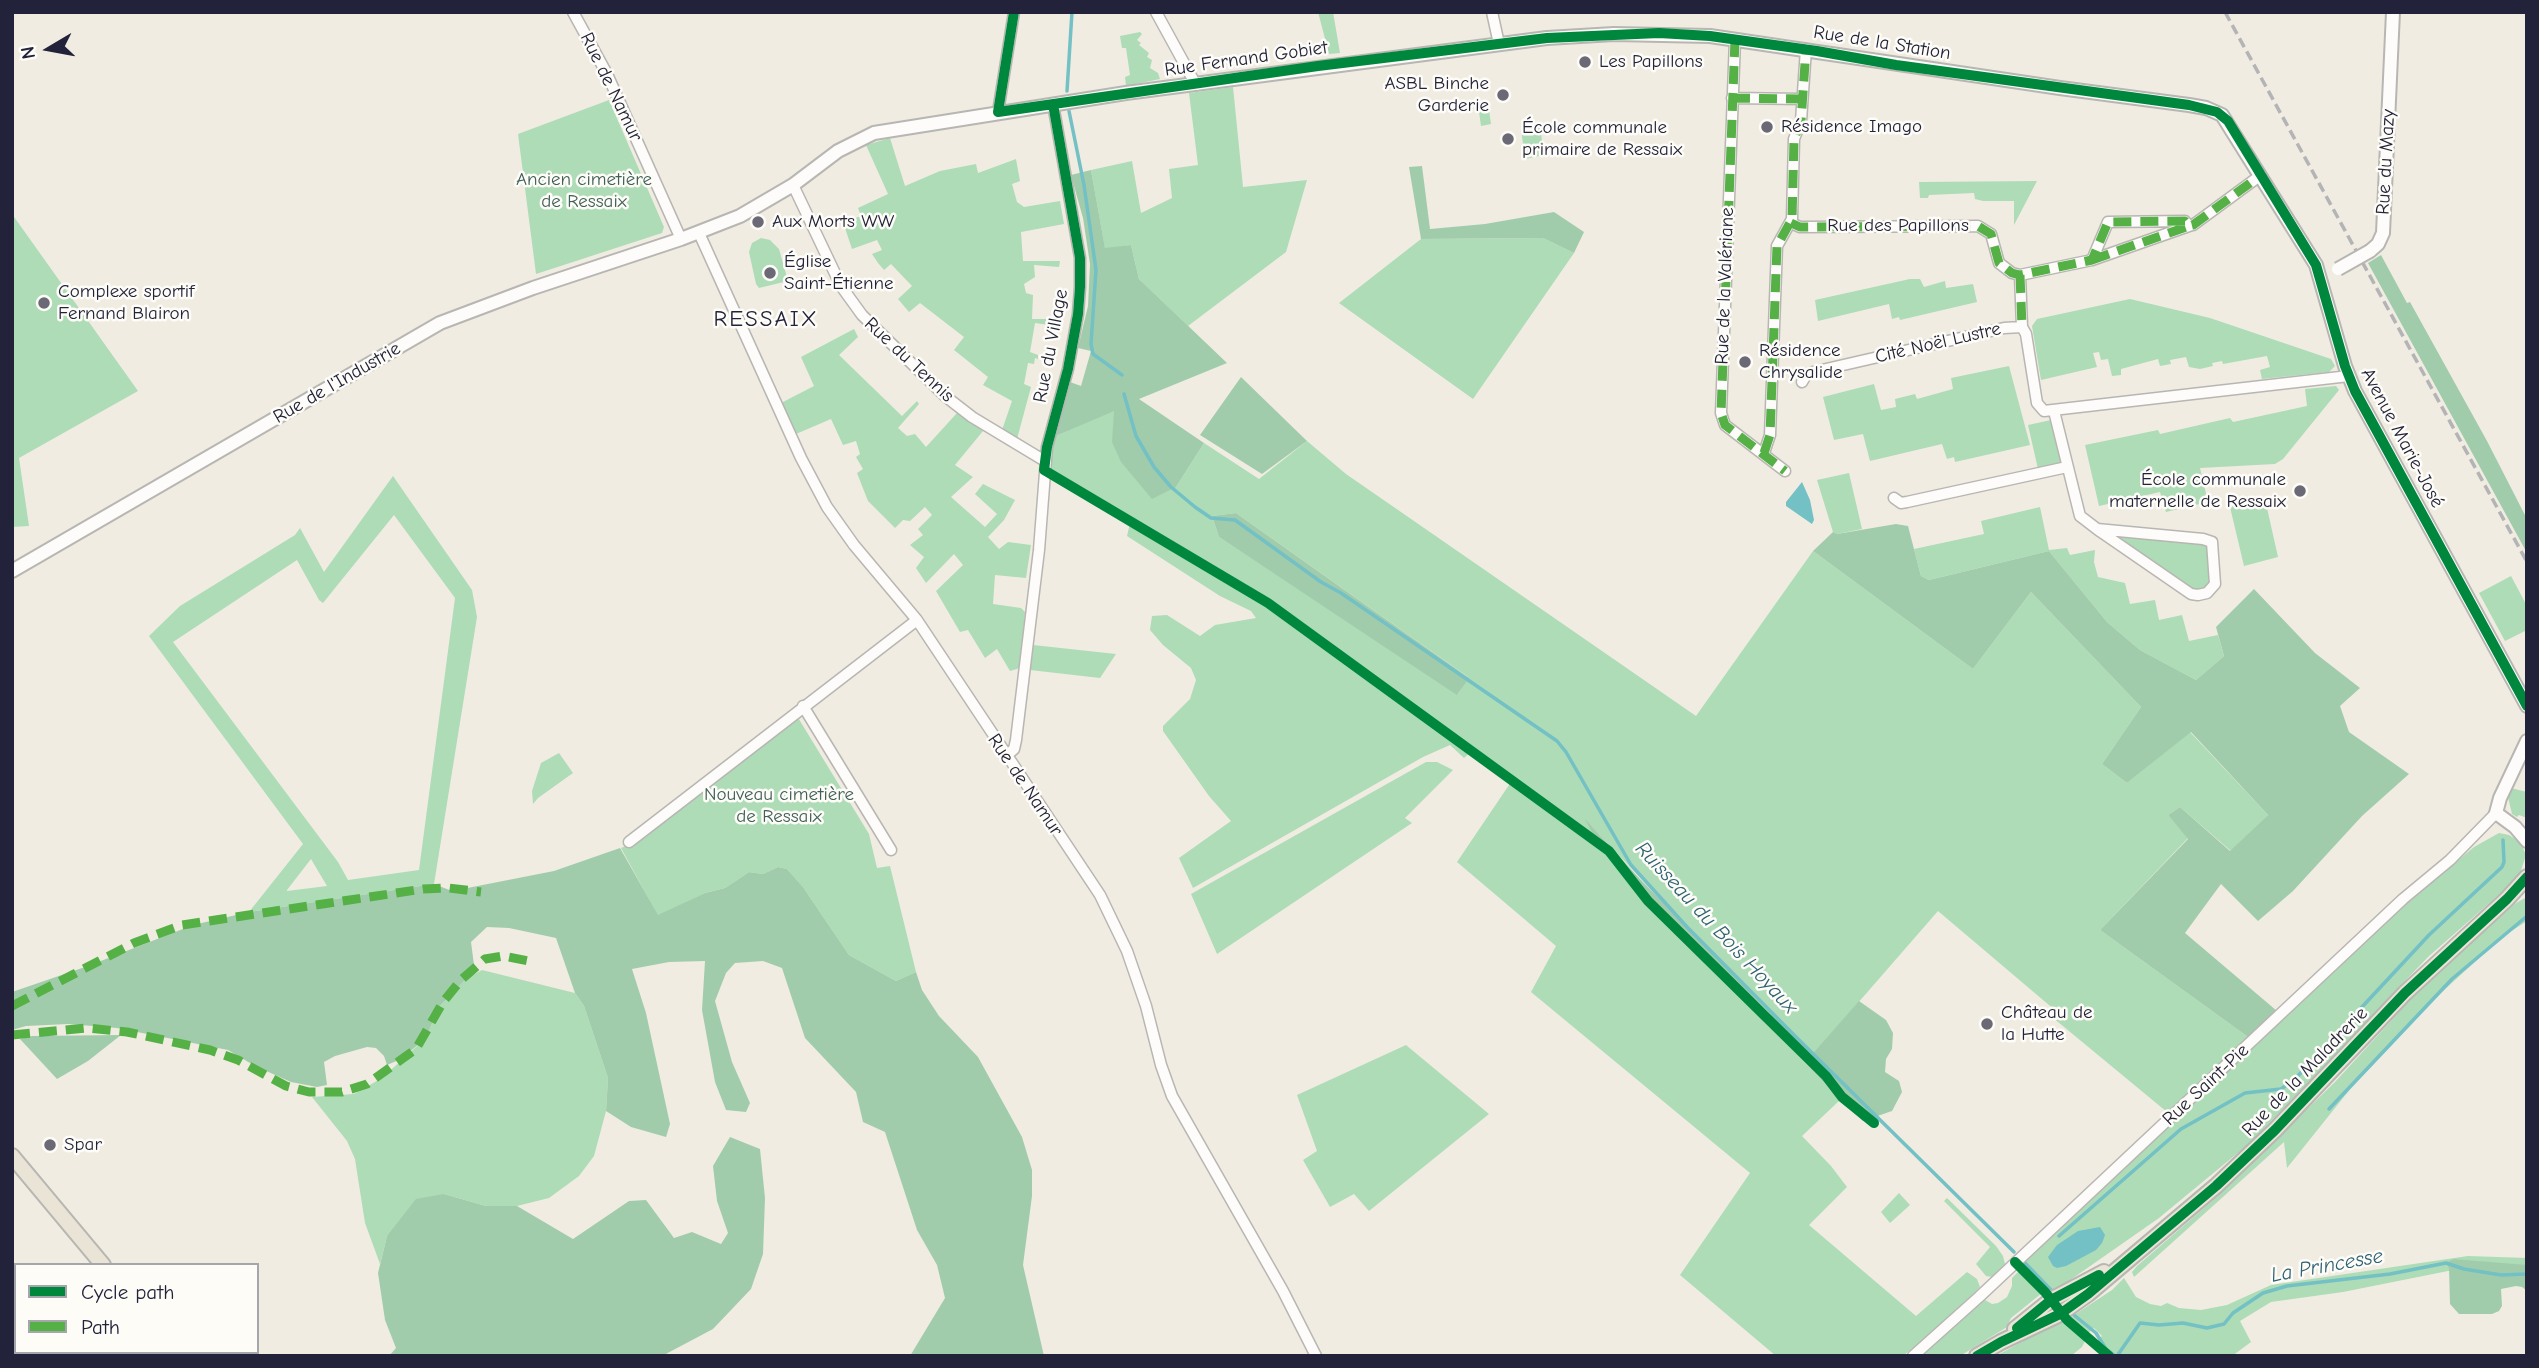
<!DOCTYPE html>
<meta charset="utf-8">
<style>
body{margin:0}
#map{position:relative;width:2539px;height:1368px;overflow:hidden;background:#f0ece2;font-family:"Comic Neue",sans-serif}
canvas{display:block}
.frame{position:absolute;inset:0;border:14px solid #22223b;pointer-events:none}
.legend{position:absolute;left:14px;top:1263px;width:245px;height:91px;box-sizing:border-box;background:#fdfcf7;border:2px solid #a5a5ac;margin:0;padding:9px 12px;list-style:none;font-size:21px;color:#22223b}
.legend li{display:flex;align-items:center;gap:14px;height:35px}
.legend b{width:35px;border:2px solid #a5a5ac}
.north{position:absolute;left:14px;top:14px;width:70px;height:70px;-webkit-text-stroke:5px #fdfcf7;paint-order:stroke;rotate:260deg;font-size:19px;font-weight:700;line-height:28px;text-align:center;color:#22223b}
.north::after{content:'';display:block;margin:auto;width:24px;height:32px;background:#22223b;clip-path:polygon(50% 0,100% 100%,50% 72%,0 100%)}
</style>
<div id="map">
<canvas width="2539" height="1368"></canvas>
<div class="frame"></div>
<ul class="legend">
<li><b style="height:9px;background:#00873e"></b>Cycle path</li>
<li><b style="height:9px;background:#55b146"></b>Path</li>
</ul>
<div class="north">N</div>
</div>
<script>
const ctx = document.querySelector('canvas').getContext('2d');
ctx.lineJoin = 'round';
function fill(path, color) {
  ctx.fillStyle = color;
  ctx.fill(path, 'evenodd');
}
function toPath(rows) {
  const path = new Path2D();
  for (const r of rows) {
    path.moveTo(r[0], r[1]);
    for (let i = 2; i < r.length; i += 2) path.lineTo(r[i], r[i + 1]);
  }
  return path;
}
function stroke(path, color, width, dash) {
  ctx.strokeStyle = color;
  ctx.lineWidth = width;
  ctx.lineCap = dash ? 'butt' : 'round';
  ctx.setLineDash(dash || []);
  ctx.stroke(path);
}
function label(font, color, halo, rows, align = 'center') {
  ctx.font = font + ' "Comic Neue",sans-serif';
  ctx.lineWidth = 5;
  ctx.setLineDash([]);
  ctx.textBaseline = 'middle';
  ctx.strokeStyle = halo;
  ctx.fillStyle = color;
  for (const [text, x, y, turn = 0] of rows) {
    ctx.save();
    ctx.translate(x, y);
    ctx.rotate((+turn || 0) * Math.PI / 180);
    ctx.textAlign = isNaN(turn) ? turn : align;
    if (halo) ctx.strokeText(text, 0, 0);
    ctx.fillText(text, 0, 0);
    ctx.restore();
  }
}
fill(toPath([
 [1318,12,1333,12,1340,53,1329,54],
 [1140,32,1142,34,1137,40,1141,43,1139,45,1149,53,1147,57,1152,60,1150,68,1158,73,1160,79,1126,86,1125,77,1130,75,1126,48,1122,48,1120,36],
 [1233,87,1243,187,1307,180,1286,252,1188,326,1139,279,1131,245,1105,249,1091,170,1132,161,1141,213,1172,198,1169,169,1198,165,1189,93],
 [609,100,664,227,662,233,536,274,518,134],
 [1488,103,1491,124,1481,126,1478,105],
 [1540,126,1544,155,1525,159,1521,129],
 [890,138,905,186,940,171,976,164,978,173,1016,159,1020,181,1012,184,1017,202,1024,207,1060,201,1064,224,1021,232,1023,261,1060,261,1059,267,1034,265,1035,277,1024,284,1026,293,1033,295,1032,319,1058,319,1056,326,1035,323,1030,352,1038,355,1038,359,1035,358,1034,364,1028,363,1024,384,1031,387,1017,439,1002,430,1012,401,983,385,988,377,954,350,964,337,920,303,909,312,898,299,912,286,891,264,884,270,878,263,872,254,882,250,877,240,852,249,843,222,861,216,858,208,888,194,866,145],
 [2037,181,2014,225,2014,201,1983,201,1975,199,1974,193,1929,195,1928,198,1920,198,1919,182],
 [12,214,138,391,19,458,29,526,12,527],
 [761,238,770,240,779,249,788,281,759,288,756,284,749,252,752,243],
 [1543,238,1574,253,1473,399,1339,303,1421,239],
 [1910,279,1920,279,1924,287,1945,281,1946,288,1973,284,1977,302,1900,320,1899,317,1892,319,1889,304,1818,321,1815,300],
 [2130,299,2210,318,2331,359,2335,366,2329,372,2262,379,2260,370,2270,367,2267,356,2223,364,2222,361,2212,363,2213,366,2200,369,2189,367,2186,357,2170,360,2171,364,2160,366,2158,359,2121,369,2121,375,2112,376,2108,359,2101,360,2099,352,2093,353,2097,367,2041,380,2032,326,2037,319],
 [854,329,858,337,839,355,902,416,917,401,919,404,898,428,907,436,915,434,926,447,957,413,983,431,955,465,973,477,951,497,985,527,997,514,975,494,983,484,1015,500,1004,520,988,537,999,549,1008,542,1031,545,1026,578,995,575,993,604,1021,608,1025,612,1020,668,1010,671,997,649,985,658,968,630,960,632,936,591,963,565,954,554,926,583,916,568,924,557,910,545,923,535,918,529,932,515,925,507,910,521,903,520,895,528,868,501,857,473,863,469,856,457,860,454,856,441,843,445,831,419,796,434,781,403,814,386,801,357],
 [2009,366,2030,445,1955,462,1954,457,1947,459,1942,444,1870,461,1863,434,1834,440,1823,397,1874,384,1881,410,1896,407,1895,399,1915,394,1917,399,1953,389,1951,378],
 [2336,386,2339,390,2283,459,2275,464,2200,468,2208,502,2166,512,2160,492,2099,506,2085,445,2158,430,2160,434,2230,418,2233,422,2307,406,2305,389],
 [1114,410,1176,487,1204,443,1259,479,1307,441,1346,474,1696,716,1813,551,1973,669,2031,592,2141,707,2102,764,2127,783,2190,732,2268,815,2231,851,2180,807,2168,815,2188,838,2100,930,2248,1037,2167,1112,2052,1017,2056,1011,1938,911,1810,1058,1736,977,1587,822,1595,839,1840,1100,1802,1136,1831,1166,1847,1187,1809,1225,1916,1316,1967,1272,1977,1279,1980,1287,1957,1311,1903,1356,1776,1356,1680,1275,1750,1173,1531,992,1556,946,1457,862,1511,782,1474,749,1464,758,1450,745,1423,757,1193,888,1179,858,1231,821,1209,796,1163,731,1163,726,1190,699,1196,680,1191,668,1163,645,1150,630,1152,616,1167,615,1200,636,1215,625,1256,618,1251,611,1220,596,1127,536,1131,519,1048,474,1048,463,1056,436],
 [1236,513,1468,677,1458,694,1219,537,1212,516],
 [2051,420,2061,464,2038,469,2028,425],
 [1849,473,1862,529,1837,534,1833,532,1817,480],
 [393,476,472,590,477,617,434,884,249,912,303,844,149,636,180,606,295,535,300,528,324,572],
 [394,515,455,598,419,870,348,880,338,862,173,642,297,560,319,600,323,603],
 [311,859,327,886,287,891,287,890],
 [2265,499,2278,557,2244,566,2230,507],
 [2040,507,2049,550,2067,548,2070,555,2095,550,2094,562,2098,577,2125,583,2130,604,2155,600,2159,620,2182,615,2189,641,2218,635,2224,656,2196,680,2140,650,2107,622,2049,551,1929,580,1921,576,1914,549,1984,534,1981,521],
 [2113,533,2204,544,2209,549,2210,583,2200,591,2195,591,2112,537],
 [2511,576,2527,606,2527,630,2505,641,2479,593],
 [1033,645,1116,654,1100,678,1030,670],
 [797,716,869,834,877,868,890,866,916,972,896,981,849,955,803,887,787,869,778,867,763,874,749,872,725,888,705,893,658,916,621,848,635,842],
 [559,753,573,773,538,798,533,804,532,791,541,763],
 [1426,762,1437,762,1453,770,1405,818,1412,823,1217,954,1191,894],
 [2511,788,2527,792,2527,818,2519,815,2517,817,2512,814,2508,797],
 [2499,833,2509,835,2521,843,2526,855,2519,877,2428,957,2251,1142,2159,1218,2053,1292,2024,1260,2426,884,2450,867,2474,847],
 [2527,897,2527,921,2502,937,2442,992,2351,1088,2287,1168,2284,1142,2134,1277,2132,1272,2137,1266,2218,1196,2335,1082,2413,997,2465,947,2516,903],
 [482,970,575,993,584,1006,608,1078,606,1111,594,1156,579,1176,549,1198,517,1206,486,1206,444,1194,387,1236,380,1264,365,1223,355,1159,347,1141,312,1097,354,1094,382,1078,426,1038,439,1007,467,978],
 [1406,1045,1489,1114,1369,1211,1354,1194,1330,1207,1303,1160,1317,1151,1297,1095],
 [1899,1193,1910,1205,1890,1223,1881,1212],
 [1947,1198,1996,1246,2003,1256,2005,1264,1992,1277,1986,1276,1976,1264,1990,1247,1944,1201],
 [2468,1256,2527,1258,2527,1273,2482,1270,2448,1271,2343,1292,2271,1302,2240,1321,2251,1342,2232,1356,2112,1356,2096,1342,2102,1336,2094,1328,2086,1335,2068,1319,2112,1290,2124,1278,2136,1297,2150,1304,2161,1306,2167,1303,2179,1308,2201,1310,2227,1305,2271,1285],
 [2019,1271,2042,1293,2011,1318,2007,1327,1960,1356,1922,1356,1968,1312,1985,1300,1992,1304,1998,1303,2007,1297,2012,1286,2012,1278],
 [2060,1321,2085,1341,2082,1347,2071,1356,1996,1356]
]), '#addcb7');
fill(toPath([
 [1422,166,1430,229,1485,224,1554,212,1584,232,1574,253,1543,238,1421,239,1409,167],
 [1091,170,1105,248,1131,245,1139,279,1227,363,1139,399,1204,443,1176,487,1152,499,1121,462,1112,442,1114,411,1056,436,1070,382,1081,386,1091,351,1078,348,1088,306,1090,264,1083,218,1071,175],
 [2381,255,2407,303,2410,302,2487,441,2527,519,2527,553,2368,263],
 [1241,377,1307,441,1262,474,1200,435],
 [1236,513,1469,678,1457,695,1219,537,1212,516],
 [1896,524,1908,526,1921,576,1929,580,2049,551,2107,622,2140,650,2196,680,2224,656,2216,627,2254,589,2315,653,2360,688,2340,706,2349,732,2409,774,2362,816,2293,891,2258,921,2221,884,2185,933,2277,1011,2248,1037,2100,930,2188,839,2168,815,2180,807,2230,851,2268,815,2191,732,2127,783,2102,764,2141,707,2031,592,1973,669,1813,551,1833,532,1837,534],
 [1585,819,1639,878,1736,977,1809,1058,1859,1001,1886,1020,1893,1033,1892,1049,1886,1059,1885,1072,1899,1081,1902,1092,1892,1111,1863,1121,1840,1100,1595,839],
 [620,848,658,915,705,893,725,888,749,872,763,874,778,867,787,869,803,887,849,955,896,981,916,972,922,990,939,1016,978,1057,1022,1137,1032,1170,1032,1196,1023,1265,1044,1356,910,1356,945,1298,937,1265,917,1230,885,1132,863,1122,856,1092,805,1038,782,968,763,961,735,963,726,973,715,1001,732,1062,750,1103,746,1112,726,1110,715,1082,702,1010,705,961,669,962,632,969,646,1013,670,1124,666,1137,631,1127,606,1111,608,1078,584,1006,575,993,556,938,509,928,487,927,471,942,474,965,467,978,439,1007,426,1038,401,1059,387,1065,384,1056,376,1048,367,1047,335,1056,324,1062,327,1085,317,1087,291,1082,255,1066,228,1050,117,1028,68,1024,26,1026,12,1030,12,992,88,966,193,925,249,912,434,884,452,891,554,871],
 [121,1035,88,1061,57,1079,20,1039,32,1036],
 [730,1137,760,1149,765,1198,763,1254,751,1289,713,1329,662,1356,389,1356,396,1348,385,1320,378,1273,387,1236,416,1199,444,1194,486,1206,517,1206,573,1239,629,1201,646,1200,674,1238,692,1232,721,1244,728,1233,717,1201,713,1166],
 [2453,1259,2527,1265,2527,1291,2522,1287,2516,1286,2501,1289,2502,1306,2499,1311,2492,1314,2459,1314,2450,1304,2449,1268,2446,1263]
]), '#a1ccab');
fill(toPath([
 [1802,482,1810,500,1814,520,1812,524,1786,506,1786,502],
 [2100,1227,2105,1235,2102,1243,2096,1250,2066,1266,2057,1268,2053,1266,2048,1257,2057,1245,2078,1231]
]), '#73c0c5');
stroke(toPath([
 [1067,91,1072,12],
 [1069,111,1084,185,1096,270,1091,344,1093,354,1122,375],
 [1124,394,1136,436,1154,467,1171,487,1195,507,1211,518,1235,520,1321,582,1341,593,1557,741,1566,752,1631,865,1687,927,1798,1039,2014,1252],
 [2329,1109,2452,979,2527,916],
 [2059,1236,2181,1129,2245,1093,2281,1089,2294,1080,2429,935,2502,867,2504,862,2503,840],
 [2025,1263,2051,1290],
 [2074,1315,2096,1333,2106,1349,2115,1356],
 [2117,1356,2140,1323,2159,1325,2183,1323,2207,1328,2224,1324,2233,1313,2263,1293,2287,1286,2390,1274,2446,1263,2464,1269,2501,1275,2527,1274]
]), '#73c0c5', 3.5);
const minor = toPath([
 [573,12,607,74,681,239],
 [1156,12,1196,85],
 [1492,12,1499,44],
 [1735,39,1721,413,1725,425,1785,471],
 [1732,98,1802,99],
 [998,112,1014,12],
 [793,185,841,286,862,315,945,396,972,417,1045,461],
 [1791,223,1800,227,1978,226,1991,234,1999,263,2012,273,2020,275,2092,260,2108,222,2185,221,2189,226,2193,225,2261,175],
 [699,233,801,458,827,507,854,545,917,620,1100,895,1127,951,1146,1006,1161,1065,1172,1096,1283,1291,1316,1356],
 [2092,260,2189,226],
 [2020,275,2022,327,2026,334,2037,403,2044,411,2349,376],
 [1802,382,1806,375,1813,372,2004,328,2022,327],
 [2054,411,2080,516,2084,519,2097,529,2101,532,2191,594,2198,595,2207,593,2215,584,2212,542,2203,539,2097,529],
 [1764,453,1770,435,1777,246,1792,219,1794,139,1801,121,1806,49],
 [1894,498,1901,503,1907,502,2067,467],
 [803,706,891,850],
 [1006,756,1014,749,1016,740,1039,550,1047,447,1068,369,1078,314,1080,287,1080,258,1053,104],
 [629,842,917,620],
 [1913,1356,1979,1297,2403,899,2450,860,2496,813]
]);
const tertiary = toPath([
 [2370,251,2378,244,2383,233,2393,12],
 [12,571,440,323,533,288,681,239,740,216,793,185,838,151,874,133,1126,93,1547,38,1614,34,1710,36,2060,88,2189,105,2206,108,2222,115,2316,265,2345,366,2355,391,2527,706],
 [2527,741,2500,798,2496,813,2515,827,2527,841]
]);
const primary = toPath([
 [12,1156,103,1265],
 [2015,1329,2051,1300,2104,1272],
 [175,1352,178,1356],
 [1977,1356,2001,1342,2060,1314,2088,1294,2216,1186,2275,1130,2405,993,2507,899,2527,877]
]);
stroke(minor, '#b8b6b2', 13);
stroke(tertiary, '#b8b6b2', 16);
stroke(primary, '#b8b6b2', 18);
stroke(minor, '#fdfcfb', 10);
stroke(tertiary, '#fdfcfb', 12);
stroke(primary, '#eae4d7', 14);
stroke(toPath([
 [2225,12,2527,562]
]), '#b4b4b6', 3.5, [10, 5]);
const tertiaryBridge = toPath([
 [2338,269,2370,251]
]);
stroke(tertiaryBridge, '#b8b6b2', 16, []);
stroke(tertiaryBridge, '#fdfcfb', 12);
stroke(toPath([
 [1735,39,1721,413,1725,425,1785,471],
 [1732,98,1802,99],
 [1791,223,1800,227,1978,226,1991,234,1999,263,2012,273,2020,275,2092,260,2108,222,2185,221,2189,226,2193,225,2261,175],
 [2092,260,2189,226],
 [2020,275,2022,327],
 [1764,453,1770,435,1777,246,1792,219,1794,139,1801,121,1806,49],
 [12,1006,134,943,182,925,423,889,449,888,481,892],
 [12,1035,87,1028,127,1032,210,1050,238,1060,286,1086,309,1092,342,1092,367,1084,416,1049,443,1002,461,980,485,959,503,956,534,962]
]), '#55b146', 9, [18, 9]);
stroke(toPath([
 [1014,12,998,112,1318,66,1547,38,1659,33,1710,36,1817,51,1896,65,2189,105,2217,112,2228,121,2316,265,2345,366,2355,391,2527,706],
 [1053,104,1080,258,1080,287,1078,314,1068,369,1047,447,1044,470,1268,603,1609,851,1648,901,1826,1076,1842,1097,1874,1123],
 [2015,1262,2045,1292,2067,1320,2109,1356],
 [2017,1328,2051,1300,2099,1275],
 [1977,1356,2001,1342,2060,1314,2088,1294,2216,1186,2275,1130,2405,993,2507,899,2527,877]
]), '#00873e', 10);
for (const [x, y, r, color] of [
 [1585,62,7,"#6a6975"],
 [1503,95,7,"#6a6975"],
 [1767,127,7,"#6a6975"],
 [1508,139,7,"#6a6975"],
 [758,222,7,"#6a6975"],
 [770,273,7,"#6a6975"],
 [44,303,7,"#6a6975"],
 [1745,362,7,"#6a6975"],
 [2300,491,7,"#6a6975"],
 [1987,1024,7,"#6a6975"],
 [50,1145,7,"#6a6975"]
]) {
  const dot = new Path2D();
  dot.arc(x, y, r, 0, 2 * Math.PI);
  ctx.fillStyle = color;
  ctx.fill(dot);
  stroke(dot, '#fdfcf7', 2.5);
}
label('19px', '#22223b', '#fdfcf7', [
 ["Rue de la Station",1882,43,9],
 ["Rue Fernand Gobiet",1246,59,-8],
 ["Rue de Namur",611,87,64],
 ["Rue du Mazy",2386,162,-87],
 ["Rue des Papillons",1898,226],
 ["Rue de la Valériane",1725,286,-88],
 ["Cité Noël Lustre",1938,343,-13],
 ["Rue du Village",1051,346,-79],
 ["Rue du Tennis",909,360,43],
 ["Rue de l'Industrie",337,383,-30],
 ["Avenue Marie-José",2402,438,62],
 ["Rue de Namur",1025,785,56],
 ["Rue de la Maladrerie",2305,1072,-46],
 ["Rue Saint-Pie",2206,1085,-43]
]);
label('19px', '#22223b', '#fdfcf7', [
 ["Les Papillons",1599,62],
 ["ASBL Binche",1489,84,"right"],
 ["Garderie",1489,106,"right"],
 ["Résidence Imago",1781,127],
 ["École communale",1522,128],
 ["primaire de Ressaix",1522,150],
 ["Aux Morts WW",772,222],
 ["Église",784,262],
 ["Saint-Étienne",784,284],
 ["Complexe sportif",58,292],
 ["Fernand Blairon",58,314],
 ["Résidence",1759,351],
 ["Chrysalide",1759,373],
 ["École communale",2286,480,"right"],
 ["maternelle de Ressaix",2286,502,"right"],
 ["Château de",2001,1013],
 ["la Hutte",2001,1035],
 ["Spar",64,1145]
], 'left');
label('19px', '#405f5a', '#fdfcf7', [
 ["Ancien cimetière",584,180],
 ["de Ressaix",584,202],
 ["Nouveau cimetière",779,795],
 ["de Ressaix",779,817]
]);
label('italic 21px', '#2e6174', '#fdfcf7', [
 ["Ruisseau du Bois Hoyaux",1716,928,47],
 ["La Princesse",2327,1266,-10]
]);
ctx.letterSpacing = '2px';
label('23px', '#22223b', '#fdfcf7', [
 ["RESSAIX",766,319]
]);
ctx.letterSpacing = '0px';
</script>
